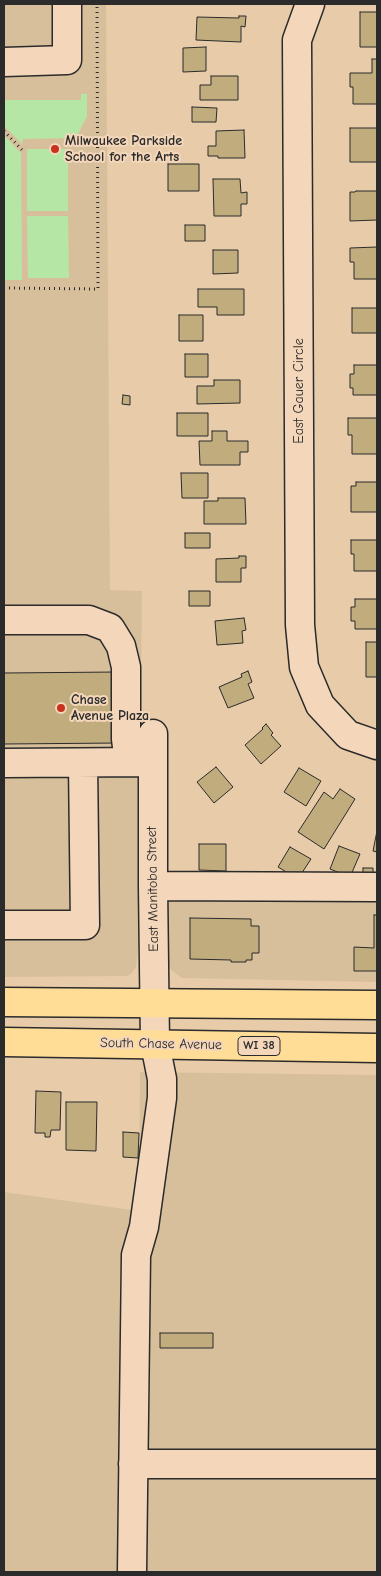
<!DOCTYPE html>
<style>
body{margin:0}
#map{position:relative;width:381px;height:1576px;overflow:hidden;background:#e8ccaa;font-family:"Comic Neue",sans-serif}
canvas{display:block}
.frame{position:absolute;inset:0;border:5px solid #2b2b2b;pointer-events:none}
</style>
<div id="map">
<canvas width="381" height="1576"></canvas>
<div class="frame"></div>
</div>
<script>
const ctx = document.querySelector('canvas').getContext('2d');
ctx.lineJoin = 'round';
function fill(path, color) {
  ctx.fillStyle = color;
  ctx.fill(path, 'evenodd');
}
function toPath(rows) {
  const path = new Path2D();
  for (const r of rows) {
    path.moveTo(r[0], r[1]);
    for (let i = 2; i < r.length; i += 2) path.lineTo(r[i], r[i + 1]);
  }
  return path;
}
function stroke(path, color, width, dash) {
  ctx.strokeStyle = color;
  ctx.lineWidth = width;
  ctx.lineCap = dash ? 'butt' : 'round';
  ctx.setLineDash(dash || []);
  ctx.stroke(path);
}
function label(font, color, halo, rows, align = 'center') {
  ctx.font = font + ' "Comic Neue",sans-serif';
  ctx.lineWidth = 4;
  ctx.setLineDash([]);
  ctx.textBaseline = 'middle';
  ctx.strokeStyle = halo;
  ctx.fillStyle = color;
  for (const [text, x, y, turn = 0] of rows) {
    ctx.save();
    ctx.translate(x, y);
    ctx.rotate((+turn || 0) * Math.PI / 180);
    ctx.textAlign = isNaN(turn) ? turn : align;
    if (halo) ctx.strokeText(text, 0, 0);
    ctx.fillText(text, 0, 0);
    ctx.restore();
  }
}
fill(toPath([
 [4,4,106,4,110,590,142,591,140,794,141,927,136,967,132,973,127,976,4,977],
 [163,893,377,895,377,982,182,978,171,970,169,966,169,957,163,930],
 [140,1072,377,1075,377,1572,4,1572,4,1192,139,1211]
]), '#d8bf9b');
fill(toPath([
 [81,94,87,94,87,116,72,146,71,138,23,139,22,144,4,126,4,100,81,100],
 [4,135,21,153,22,280,4,280],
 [27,149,68,149,68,211,27,211],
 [27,216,68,216,69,278,28,278]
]), '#b6e6a6');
const building = toPath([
 [360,12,377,12,377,47,360,47,360,12],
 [239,16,246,16,245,27,241,26,241,42,196,40,197,17,239,18,239,16],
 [206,47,206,71,183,72,183,48,206,47],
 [372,59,377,59,377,104,353,104,353,87,350,87,350,73,372,73,372,59],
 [211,76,238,76,238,100,200,100,200,85,211,85,211,76],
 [192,107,217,108,216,122,192,122,192,107],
 [350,128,377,128,377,162,350,162,350,128],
 [244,130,245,158,218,158,218,156,208,156,208,146,216,146,216,131,244,130],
 [168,164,199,164,199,191,168,191,168,164],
 [213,179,240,179,241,193,247,192,247,204,241,204,241,216,214,216,213,179],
 [356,191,377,191,377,220,350,221,350,192,355,192,356,191],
 [185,225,205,225,205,241,185,241,185,225],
 [377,247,377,279,354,279,354,262,350,262,350,248,377,247],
 [213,250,238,250,238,273,213,274,213,250],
 [198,289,244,289,244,315,217,315,217,307,198,307,198,289],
 [352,308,377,308,377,333,352,333,352,308],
 [179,315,203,315,203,341,179,341,179,315],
 [185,354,208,354,208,377,185,377,185,354],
 [354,365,377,365,377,395,353,395,353,388,350,388,350,374,354,374,354,365],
 [214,380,240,380,240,403,197,404,197,386,214,386,214,380],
 [123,395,130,396,130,405,122,404,123,395],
 [177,413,208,413,208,436,177,436,177,413],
 [348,418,377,418,377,454,352,454,352,435,348,435,348,418],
 [212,431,227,431,227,441,248,441,248,452,240,452,240,465,200,465,199,441,212,441,212,431],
 [181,473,208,473,208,498,182,498,181,473],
 [356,482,377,482,377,512,351,512,351,486,356,486,356,482],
 [218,498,245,498,246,524,204,524,204,501,218,501,218,498],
 [185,533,210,533,210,548,185,548,185,533],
 [351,540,377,540,377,571,354,571,354,554,351,554,351,540],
 [239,556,246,556,246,568,241,568,241,582,216,582,216,559,239,558,239,556],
 [189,591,210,591,210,606,189,606,189,591],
 [355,599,377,599,377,629,355,629,355,621,351,621,351,607,355,607,355,599],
 [244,618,246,630,242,631,243,643,217,645,215,621,244,618],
 [366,642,377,642,377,677,366,677,366,642],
 [248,671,252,682,248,684,254,698,228,708,219,687,242,677,241,674,248,671],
 [118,672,119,743,4,744,4,673,118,672],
 [266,724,273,733,271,735,281,746,261,764,245,745,263,729,262,728,266,724],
 [216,767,233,787,214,803,197,782,216,767],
 [299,768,321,781,306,806,284,792,299,768],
 [340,789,355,799,324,849,298,832,324,792,333,799,340,789],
 [377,831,377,852,373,851,377,831],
 [199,844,226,844,226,871,199,870,199,844],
 [339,846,360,854,350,877,330,869,339,846],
 [290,847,311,859,298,879,278,867,290,847],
 [363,868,373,868,373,880,363,880,363,868],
 [374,915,377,915,377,971,354,971,354,947,374,948,374,915],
 [190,918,251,919,251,926,259,926,259,953,252,953,252,960,246,960,246,962,231,962,231,960,190,959,190,918],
 [36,1091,61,1092,60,1130,51,1130,50,1137,45,1137,45,1133,35,1133,36,1091],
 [66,1102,97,1102,96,1151,66,1150,66,1102],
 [123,1132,139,1133,138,1158,123,1157,123,1132],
 [160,1333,213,1333,213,1348,160,1348,160,1333]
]);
fill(building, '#c1ac7e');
stroke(building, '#2b2b2b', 1);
const minor = toPath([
 [310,4,297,40,300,625,304,667,320,705,348,735,377,745],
 [4,62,67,60,67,4],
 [4,620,89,620,110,628,121,646,126,667,126,739,129,762],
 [4,763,146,762],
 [153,886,377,887],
 [4,925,85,925,83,763],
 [133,1464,377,1464],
 [132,1572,136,1255,144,1227,162,1098,162,1079,155,1044,153,886,153,734]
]);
const major = toPath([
 [4,1002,377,1005],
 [4,1042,377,1048]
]);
stroke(minor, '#2b2b2b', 31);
stroke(major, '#2b2b2b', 31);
stroke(toPath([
 [4,131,24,152],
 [4,288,98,289,97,4]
]), '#2b2b2b', 3, [1, 4]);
stroke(minor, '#f4d7ba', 28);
stroke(major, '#ffdd96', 28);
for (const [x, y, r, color] of [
 [55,149,5,"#c8321e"],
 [61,708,5,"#c8321e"]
]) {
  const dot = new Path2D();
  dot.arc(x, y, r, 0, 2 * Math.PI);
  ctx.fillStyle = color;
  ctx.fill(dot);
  stroke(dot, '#f4d7ba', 2);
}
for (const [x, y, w] of [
 [259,1046,42]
]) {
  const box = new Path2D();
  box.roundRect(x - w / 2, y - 9.5, w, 19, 4);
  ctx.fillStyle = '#f4d7ba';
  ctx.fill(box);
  stroke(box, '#2b2b2b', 1);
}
label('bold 12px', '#2b2b2b', null, [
 ["WI 38",259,1046]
]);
label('bold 14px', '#2b2b2b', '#f4d7ba', [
 ["Milwaukee Parkside",65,141],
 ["School for the Arts",65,157],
 ["Chase",71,700],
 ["Avenue Plaza",71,716]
], 'left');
label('14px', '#2b2b2b', '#f4d7ba', [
 ["East Gauer Circle",299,391,-90],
 ["East Manitoba Street",153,889,-91],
 ["South Chase Avenue",161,1044,1]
]);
</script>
